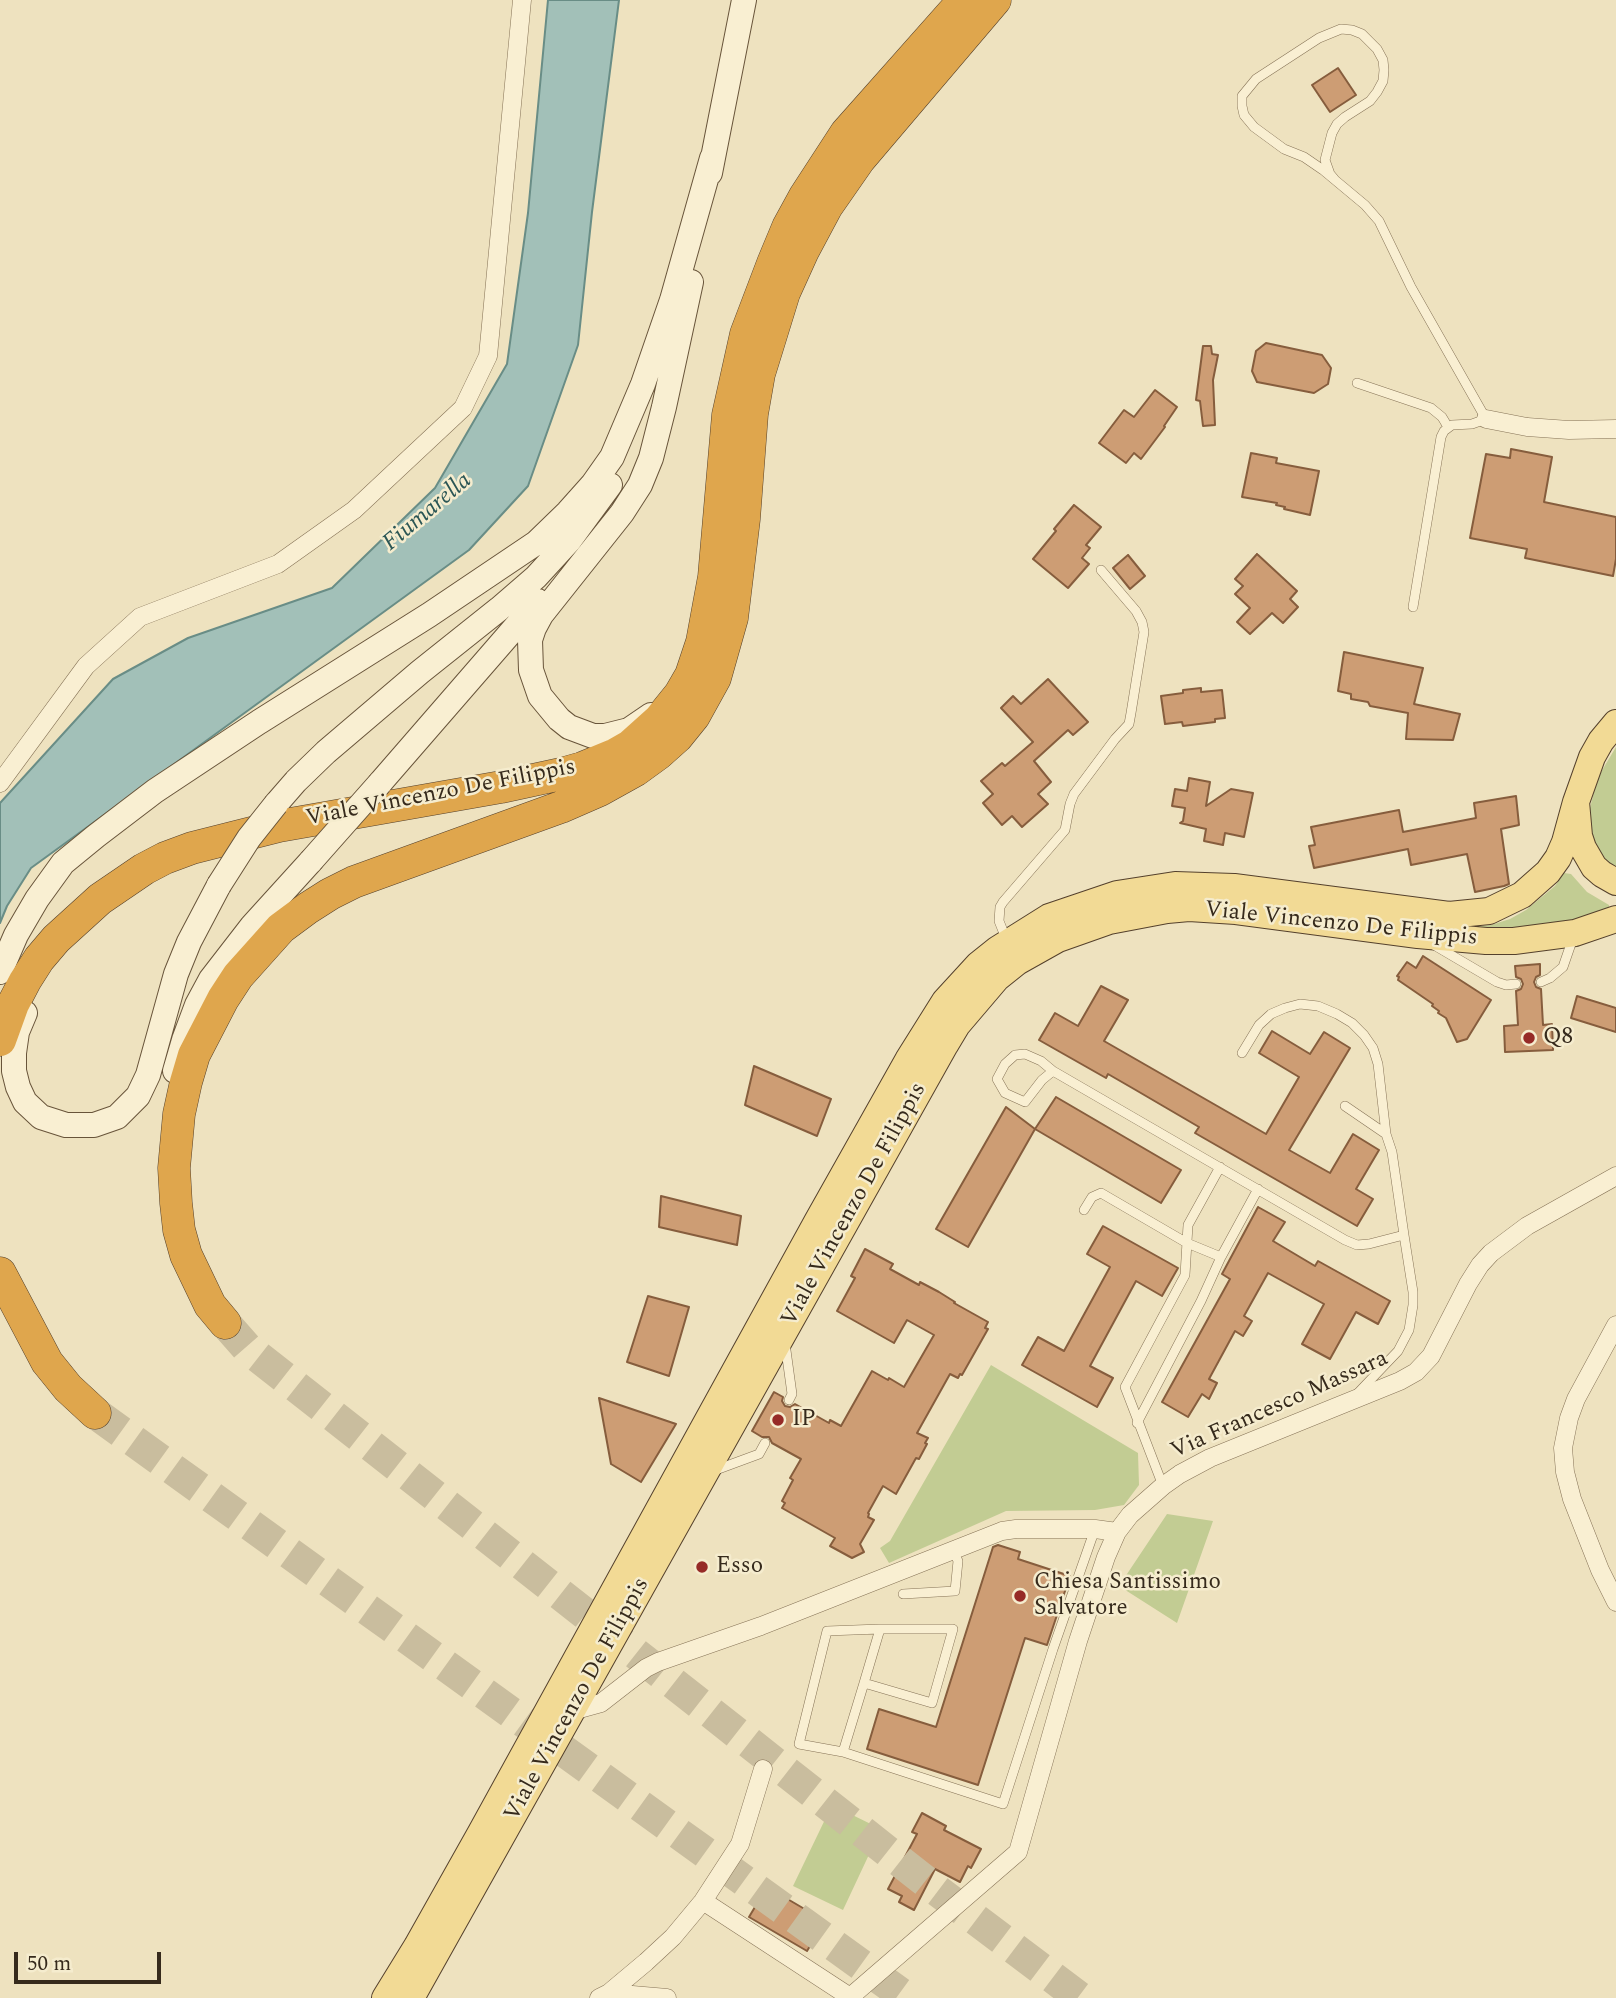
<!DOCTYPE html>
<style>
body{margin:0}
#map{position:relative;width:1616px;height:1998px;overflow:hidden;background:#eee2bf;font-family:Spectral,serif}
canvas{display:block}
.scale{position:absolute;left:14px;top:1952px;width:147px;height:32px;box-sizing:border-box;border:4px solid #362a1c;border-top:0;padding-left:9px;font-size:21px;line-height:24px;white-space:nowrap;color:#362a1c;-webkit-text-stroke:5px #f5ecce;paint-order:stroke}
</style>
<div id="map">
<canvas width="1616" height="1998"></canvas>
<div class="scale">50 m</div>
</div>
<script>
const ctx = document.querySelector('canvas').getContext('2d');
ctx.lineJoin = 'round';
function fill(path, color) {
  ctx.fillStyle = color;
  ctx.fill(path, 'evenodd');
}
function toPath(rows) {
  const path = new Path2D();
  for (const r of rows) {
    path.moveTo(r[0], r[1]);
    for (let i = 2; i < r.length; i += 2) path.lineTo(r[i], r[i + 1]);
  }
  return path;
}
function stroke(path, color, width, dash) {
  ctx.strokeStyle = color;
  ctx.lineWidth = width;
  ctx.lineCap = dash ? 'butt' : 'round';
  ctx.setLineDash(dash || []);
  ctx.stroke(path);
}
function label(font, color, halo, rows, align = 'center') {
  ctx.font = font + ' Spectral,serif';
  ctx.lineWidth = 5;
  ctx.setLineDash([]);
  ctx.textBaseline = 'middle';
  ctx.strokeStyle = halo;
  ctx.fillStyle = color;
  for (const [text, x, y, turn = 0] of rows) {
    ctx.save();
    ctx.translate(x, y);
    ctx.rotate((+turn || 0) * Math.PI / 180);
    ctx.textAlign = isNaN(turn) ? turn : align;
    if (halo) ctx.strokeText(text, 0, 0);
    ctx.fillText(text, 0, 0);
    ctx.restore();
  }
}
fill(toPath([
 [1616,747,1616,872,1601,860,1590,829,1589,812,1594,792,1601,772],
 [1564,873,1571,874,1587,892,1609,905,1609,911,1599,915,1531,929,1477,930,1477,926,1491,925,1510,919,1526,910,1555,886],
 [991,1365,1138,1453,1139,1485,1124,1505,1095,1510,1006,1511,889,1563,880,1548,890,1541],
 [1167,1514,1213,1521,1177,1623,1119,1586],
 [832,1805,881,1829,843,1910,793,1886]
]), '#c2cc93');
const water = toPath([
 [548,0,619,0,592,212,578,345,528,486,469,550,31,868,7,906,0,923,0,803,113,679,188,638,332,588,435,488,507,364,528,213,548,0]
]);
fill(water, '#a2c0b8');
stroke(water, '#698d86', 2);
const building = toPath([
 [1338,68,1356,95,1330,112,1312,85,1338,68],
 [1266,343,1322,355,1331,368,1328,384,1314,393,1257,382,1252,371,1256,351,1266,343],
 [1203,346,1211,346,1212,354,1218,355,1213,380,1215,425,1203,426,1200,401,1196,400,1203,346],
 [1155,390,1177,407,1164,426,1165,427,1141,459,1134,453,1126,463,1099,443,1124,410,1134,417,1155,390],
 [1511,449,1552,457,1544,502,1616,517,1616,559,1613,576,1525,558,1527,549,1470,538,1486,454,1510,458,1511,449],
 [1251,453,1277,458,1276,463,1319,471,1310,515,1284,509,1285,507,1276,505,1277,503,1242,497,1251,453],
 [1074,505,1101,527,1086,545,1090,548,1082,558,1089,564,1068,588,1033,559,1056,531,1054,529,1074,505],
 [1257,554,1297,591,1290,599,1298,607,1283,623,1272,613,1250,634,1237,622,1250,608,1235,594,1243,586,1235,579,1257,554],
 [1128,555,1145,576,1130,589,1113,568,1128,555],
 [1344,652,1423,668,1414,704,1460,714,1453,740,1406,739,1408,713,1370,706,1368,702,1351,699,1351,694,1338,691,1344,652],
 [1048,679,1088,722,1073,735,1068,730,1034,761,1051,782,1038,794,1048,804,1022,827,1012,816,1002,825,983,803,993,794,981,781,1002,763,1005,766,1033,742,1001,708,1013,696,1021,704,1048,679],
 [1201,688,1201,692,1222,690,1225,718,1215,719,1215,722,1183,726,1182,722,1165,724,1161,696,1183,693,1183,690,1201,688],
 [1189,778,1210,782,1206,806,1231,789,1253,793,1244,837,1225,833,1223,845,1204,841,1206,829,1180,823,1183,821,1185,808,1172,806,1175,789,1187,791,1189,778],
 [1516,796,1519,825,1501,829,1509,884,1504,886,1475,892,1467,854,1411,865,1408,849,1314,868,1309,846,1315,845,1311,827,1399,810,1403,832,1476,818,1474,803,1516,796],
 [1423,956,1491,1000,1467,1039,1457,1042,1446,1018,1438,1013,1439,1011,1432,1006,1433,1004,1398,980,1399,977,1397,976,1407,962,1416,968,1423,956],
 [1540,964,1540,975,1536,977,1534,982,1536,987,1541,989,1543,1025,1552,1024,1553,1050,1505,1052,1504,1026,1518,1025,1516,991,1521,989,1523,984,1521,979,1516,977,1515,966,1540,964],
 [1101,986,1128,1000,1104,1041,1266,1134,1299,1077,1259,1053,1272,1031,1310,1054,1324,1032,1350,1048,1289,1150,1330,1173,1353,1134,1379,1150,1356,1189,1373,1199,1357,1226,1195,1133,1199,1127,1134,1089,1108,1074,1106,1078,1039,1040,1055,1013,1078,1026,1101,986],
 [1577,996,1616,1008,1616,1032,1571,1018,1577,996],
 [754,1066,831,1099,817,1136,745,1105,754,1066],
 [1056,1097,1181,1170,1161,1203,1035,1129,1056,1097],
 [1006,1107,1035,1129,968,1247,936,1229,1006,1107],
 [661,1196,741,1216,737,1245,659,1227,661,1196],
 [1258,1207,1285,1222,1273,1241,1315,1266,1318,1261,1390,1301,1378,1324,1356,1312,1330,1359,1302,1344,1324,1304,1268,1273,1244,1316,1252,1321,1243,1336,1235,1331,1209,1379,1217,1383,1209,1399,1202,1394,1188,1417,1162,1402,1230,1279,1222,1274,1258,1207],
 [1103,1226,1178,1268,1162,1296,1136,1281,1090,1366,1113,1378,1097,1407,1022,1365,1038,1337,1064,1351,1110,1267,1087,1254,1103,1226],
 [865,1249,893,1264,890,1269,919,1285,920,1282,939,1292,955,1302,954,1303,988,1322,985,1328,988,1329,962,1375,960,1374,958,1378,950,1374,917,1433,928,1438,925,1443,927,1444,919,1459,916,1458,896,1494,883,1486,868,1513,869,1514,868,1517,874,1520,860,1544,864,1552,852,1558,830,1546,835,1538,782,1508,785,1503,782,1501,793,1480,790,1478,801,1459,772,1443,769,1437,762,1437,752,1431,774,1392,783,1397,782,1401,785,1406,790,1407,795,1404,829,1423,830,1420,841,1426,872,1371,888,1380,889,1378,904,1387,934,1335,907,1320,894,1343,837,1311,855,1278,851,1276,865,1249],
 [648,1296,689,1307,669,1376,627,1362,648,1296],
 [599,1398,676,1424,641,1482,611,1464,599,1398],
 [998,1545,1020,1552,1018,1559,1070,1576,1047,1645,1025,1638,978,1785,867,1749,879,1709,936,1727,993,1547,998,1545],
 [922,1813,946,1826,944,1830,981,1849,971,1868,968,1866,960,1882,935,1869,914,1910,899,1902,902,1896,888,1889,917,1834,912,1832,922,1813],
 [767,1887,825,1921,807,1951,749,1917,767,1887]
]);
fill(building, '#cd9d74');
stroke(building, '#865d3d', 2);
stroke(toPath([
 [225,1323,247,1348,934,1888,1080,1998],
 [95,1413,907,1998]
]), '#c9bd9e', 32, [32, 16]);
const lane = toPath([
 [1335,180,1330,174,1325,160,1332,133,1337,124,1345,117,1370,101,1377,92,1383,81,1384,70,1383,60,1377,49,1362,34,1352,30,1341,29,1319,38,1256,79,1242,96,1242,106,1244,115,1254,127,1284,149,1304,157,1323,170,1365,205,1379,221,1411,287,1486,419,1472,424,1452,425,1444,431,1441,437,1413,607],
 [1357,383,1431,408,1442,417,1448,427],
 [1007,941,999,921,1000,907,1003,902,1065,830,1070,804,1074,794,1115,739,1129,724,1131,713,1144,632,1142,622,1136,611,1101,570],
 [1434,945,1497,982,1506,985,1516,984],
 [1541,982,1550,978,1563,967,1573,938],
 [1242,1053,1259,1025,1271,1014,1285,1008,1300,1004,1318,1006,1337,1014,1352,1023,1364,1035,1373,1048,1378,1064,1386,1134],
 [1053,1071,1042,1080,1025,1102,1005,1093,997,1079,1005,1064,1015,1055,1025,1054,1041,1061,1053,1071,1345,1240,1357,1245,1369,1244,1404,1235,1413,1292,1413,1305,1409,1330,1398,1351,1357,1394],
 [1345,1106,1386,1134,1392,1152,1404,1235],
 [1084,1210,1092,1197,1101,1193,1187,1243,1221,1257],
 [785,1343,792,1394,789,1400],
 [1137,1423,1201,1301,1221,1257,1258,1189],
 [713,1471,759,1454,765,1443],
 [1163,1486,1125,1387,1185,1275,1188,1225,1220,1167],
 [903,1594,955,1591,958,1561,953,1550],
 [880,1629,864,1683,932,1703,953,1629,880,1629,827,1631,799,1744,843,1752,1003,1804,1053,1649,1095,1529],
 [843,1752,864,1683]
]);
const street = toPath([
 [1486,419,1527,427,1569,430,1616,429],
 [0,783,86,666,140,617,278,564,354,510,463,408,488,356,522,0],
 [1616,1325,1576,1399,1569,1418,1563,1448,1565,1472,1572,1499,1600,1570,1616,1602],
 [572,1711,601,1703,646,1668,658,1662,761,1626,1002,1531,1016,1529,1095,1529,1117,1532],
 [703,1901,850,1997],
 [609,1993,667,1998],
 [599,1998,609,1993,646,1962,673,1937,703,1901,740,1844,763,1769],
 [849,1998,1018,1852,1078,1641,1106,1557,1117,1532,1130,1515,1163,1486,1180,1474,1210,1458,1400,1381,1416,1372,1431,1356,1468,1284,1480,1265,1491,1253,1527,1226,1616,1176]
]);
const secondary = toPath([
 [710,173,744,0],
 [651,715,629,730,605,736,593,736,569,727,559,719,540,696,531,670,530,640,534,628,541,615,622,513,640,485,651,458,664,407,691,282],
 [380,783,538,601],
 [276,804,296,781,326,752,420,672,499,609,536,577,569,541,610,485],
 [0,972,16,935,37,899,63,863,96,836,155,791,259,722,429,615,536,543,568,512,593,484,612,457,643,384,672,300,712,158],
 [25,1013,17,1032,14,1053,14,1071,18,1087,25,1102,41,1117,66,1125,94,1125,117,1117,138,1096,148,1075,176,974,189,942,219,885],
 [175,1071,184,1040,197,1005,211,979,252,926,311,861]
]);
const primary = toPath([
 [1616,723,1601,741,1592,757,1576,802,1579,836,1583,848,1594,867,1602,874,1616,882],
 [385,1998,417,1946,480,1834,818,1220,908,1060,945,1001,978,965,998,949,1049,917,1117,894,1175,885,1234,887,1449,915,1489,911,1522,895,1548,872,1558,858,1565,842,1576,802],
 [411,1998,945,1045,957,1025,997,978,1017,962,1058,939,1109,921,1167,910,1189,908,1236,911,1418,935,1486,941,1514,941,1575,933,1616,919]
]);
const highway = toPath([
 [0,1040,13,1004,25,981,39,959,56,939,100,899,144,869,165,858,192,848,279,826,501,787,561,774,582,768,616,754,630,746,659,720,680,694,691,675,702,642,714,577,728,415,746,334,773,263,788,227,805,196,846,133,964,0],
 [0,1273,47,1362,68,1388,95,1413],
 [225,1323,210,1305,186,1255,179,1230,176,1203,174,1168,179,1114,186,1082,194,1055,223,999,238,976,281,928,308,908,330,894,354,882,561,807,600,790,636,770,658,754,677,737,694,716,715,678,732,618,744,519,752,414,759,374,784,293,803,251,827,206,859,160,995,0]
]);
stroke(lane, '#867357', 10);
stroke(street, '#867357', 19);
stroke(secondary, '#68543a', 26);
stroke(primary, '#54402c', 28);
stroke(highway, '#54402c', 33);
stroke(lane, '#f9efd2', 9);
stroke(street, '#f9efd2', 18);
stroke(secondary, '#f9efd2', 24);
stroke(primary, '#f2da95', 26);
stroke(highway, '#dfa64d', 32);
const secondaryBridge = toPath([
 [311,861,380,783],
 [219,885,249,838,276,804]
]);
stroke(secondaryBridge, '#68543a', 26, []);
stroke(secondaryBridge, '#f9efd2', 24);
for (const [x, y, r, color] of [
 [1529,1038,7,"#962b27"],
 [778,1420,7,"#962b27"],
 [702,1567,7,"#962b27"],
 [1020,1596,7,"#962b27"]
]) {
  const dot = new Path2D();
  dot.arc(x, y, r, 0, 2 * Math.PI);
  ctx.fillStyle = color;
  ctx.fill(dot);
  stroke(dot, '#f5ecce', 2.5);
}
label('23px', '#362a1c', '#f5ecce', [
 ["Viale Vincenzo De Filippis",441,794,-11],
 ["Viale Vincenzo De Filippis",1341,925,6],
 ["Viale Vincenzo De Filippis",855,1205,-61],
 ["Via Francesco Massara",1280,1406,-24],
 ["Viale Vincenzo De Filippis",578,1700,-61]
]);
label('23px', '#362a1c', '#f5ecce', [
 ["Q8",1543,1038],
 ["IP",792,1420],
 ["Esso",716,1567],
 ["Chiesa Santissimo",1034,1583],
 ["Salvatore",1034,1609]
], 'left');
label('italic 24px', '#2b5655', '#f5ecce', [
 ["Fiumarella",428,513,-40]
]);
</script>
